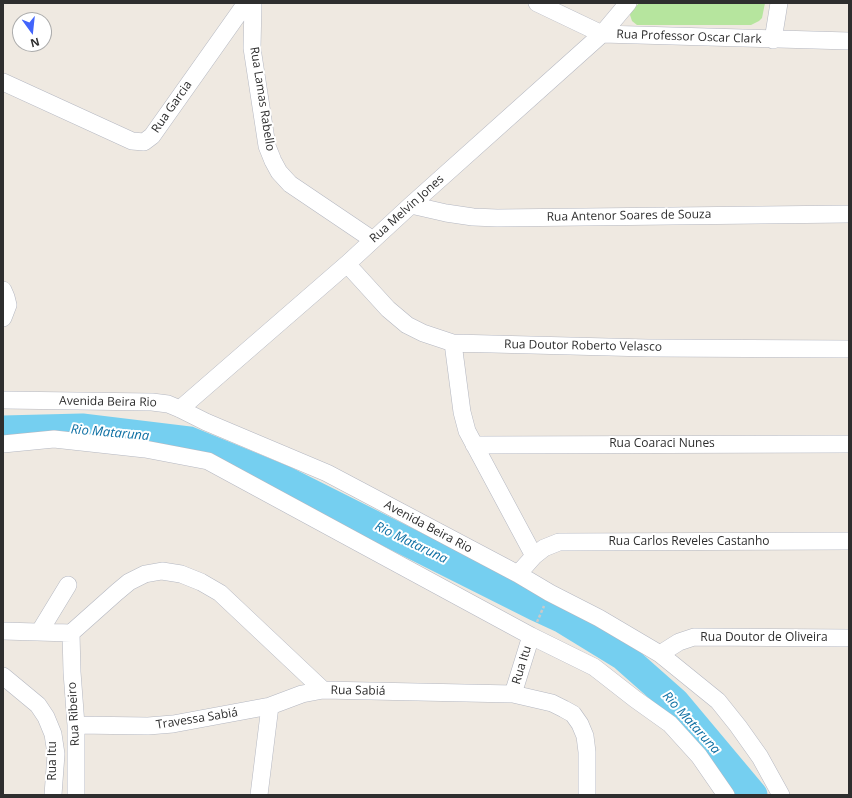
<!DOCTYPE html>
<meta charset="utf-8">
<style>
body{margin:0}
#map{position:relative;width:852px;height:798px;overflow:hidden;background:#efe9e1;font-family:"Open Sans",sans-serif}
canvas{display:block}
.frame{position:absolute;inset:0;border:4px solid #2e2e2e;pointer-events:none}
.north{position:absolute;left:12px;top:12px;width:40px;height:40px;box-sizing:border-box;background:#fff;border:1px solid #ababab;border-radius:50%;rotate:165deg;font-size:11px;font-weight:700;line-height:16px;text-align:center;color:#2e2e2e}
.north::after{content:'';display:block;margin:auto;width:14px;height:18px;background:#4264fb;clip-path:polygon(50% 0,100% 100%,50% 72%,0 100%)}
</style>
<div id="map">
<canvas width="852" height="798"></canvas>
<div class="frame"></div>
<div class="north">N</div>
</div>
<script>
const ctx = document.querySelector('canvas').getContext('2d');
ctx.lineJoin = 'round';
function fill(path, color) {
  ctx.fillStyle = color;
  ctx.fill(path, 'evenodd');
}
function toPath(rows) {
  const path = new Path2D();
  for (const r of rows) {
    path.moveTo(r[0], r[1]);
    for (let i = 2; i < r.length; i += 2) path.lineTo(r[i], r[i + 1]);
  }
  return path;
}
function stroke(path, color, width, dash) {
  ctx.strokeStyle = color;
  ctx.lineWidth = width;
  ctx.lineCap = dash ? 'butt' : 'round';
  ctx.setLineDash(dash || []);
  ctx.stroke(path);
}
function label(font, color, halo, rows, align = 'center') {
  ctx.font = font + ' "Open Sans",sans-serif';
  ctx.lineWidth = 4;
  ctx.setLineDash([]);
  ctx.textBaseline = 'middle';
  ctx.strokeStyle = halo;
  ctx.fillStyle = color;
  for (const [text, x, y, turn = 0] of rows) {
    ctx.save();
    ctx.translate(x, y);
    ctx.rotate((+turn || 0) * Math.PI / 180);
    ctx.textAlign = isNaN(turn) ? turn : align;
    if (halo) ctx.strokeText(text, 0, 0);
    ctx.fillText(text, 0, 0);
    ctx.restore();
  }
}
fill(toPath([
 [639,3,765,3,762,18,759,21,751,25,637,25,632,21,630,15,631,12]
]), '#b6e59e');
stroke(toPath([
 [3,430,82,428,189,441,284,480,535,606,561,618,623,656,675,702,753,795]
]), '#75cff0', 29);
const street = toPath([
 [253,3,252,48,267,146,273,161,279,172,290,184,373,240],
 [537,3,602,34,849,41],
 [773,40,779,3],
 [3,82,132,141,144,142,152,136,246,3],
 [411,205,446,213,473,217,497,218,849,214],
 [347,264,388,309,407,325,423,333,453,343,648,348,849,349],
 [3,290,6,297,8,305,3,318],
 [453,343,462,412,467,431,534,556],
 [3,400,152,402,168,404,180,409,206,422,327,473,518,574,550,593,599,618,660,654,718,701,738,726,760,757,781,795],
 [180,409,347,264,411,205,602,34,628,3],
 [3,444,54,439,145,449,208,461,531,636,594,667,635,699,670,724,699,756,726,795],
 [474,445,849,444],
 [518,574,534,556,544,548,559,542,849,541],
 [3,631,71,633],
 [40,631,68,585],
 [71,633,117,592,129,582,145,574,162,571,181,574,201,582,220,593,323,690,513,694,552,703,564,709,573,714,580,724,585,736,587,752,587,795],
 [71,633,72,672,76,725,76,795],
 [660,654,679,642,694,637,849,638],
 [3,676,38,705,46,717,53,734,56,754,53,795],
 [513,694,531,636],
 [76,725,148,726,173,724,270,706],
 [259,795,270,706,302,694,323,690]
]);
stroke(street, '#b4b7c1', 18);
stroke(toPath([
 [537,622,544,606]
]), '#c9c9c9', 2.5, [3, 2]);
stroke(street, '#fff', 17);
label('12px', '#2e2e2e', '#fff', [
 ["Rua Professor Oscar Clark",689,37,2],
 ["Rua Lamas Rabello",262,99,81],
 ["Rua Garcia",172,107,-55],
 ["Rua Melvin Jones",407,209,-42],
 ["Rua Antenor Soares de Souza",629,216,-1],
 ["Rua Doutor Roberto Velasco",583,346,1],
 ["Avenida Beira Rio",108,402,1],
 ["Rua Coaraci Nunes",662,444],
 ["Avenida Beira Rio",428,527,28],
 ["Rua Carlos Reveles Castanho",689,542],
 ["Rua Doutor de Oliveira",764,638],
 ["Rua Itu",522,665,-73],
 ["Rua Sabiá",358,691,1],
 ["Rua Ribeiro",74,714,-93],
 ["Travessa Sabiá",197,719,-9],
 ["Rua Itu",53,761,-90]
]);
label('italic 13px', '#0d6fa3', '#fff', [
 ["Rio Mataruna",110,433,5],
 ["Rio Mataruna",411,543,26],
 ["Rio Mataruna",691,723,48]
]);
</script>
